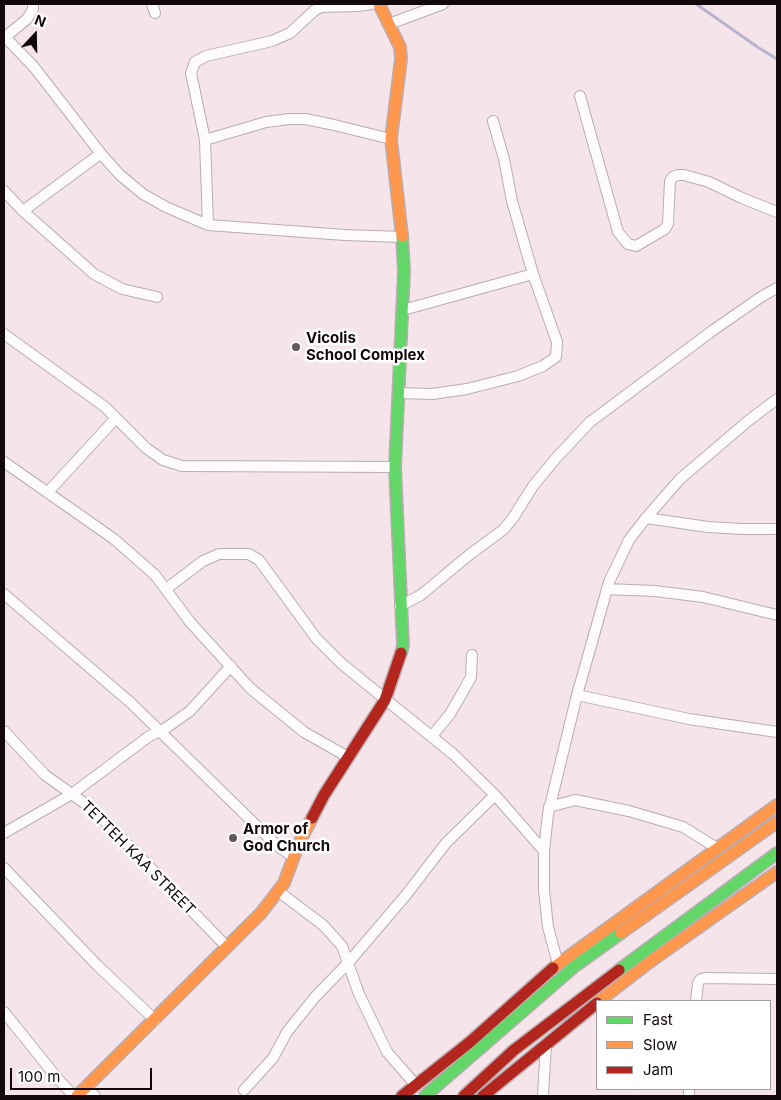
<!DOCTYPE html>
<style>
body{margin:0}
#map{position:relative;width:781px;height:1100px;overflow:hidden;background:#f5e5ea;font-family:Inter,sans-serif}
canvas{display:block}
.frame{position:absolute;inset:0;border:5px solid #13090d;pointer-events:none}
.legend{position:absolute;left:596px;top:1000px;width:175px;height:90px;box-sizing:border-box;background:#fff;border:1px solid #a19d9e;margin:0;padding:6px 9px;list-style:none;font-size:15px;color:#13090d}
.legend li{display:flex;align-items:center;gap:10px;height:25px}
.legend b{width:25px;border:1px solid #a19d9e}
.north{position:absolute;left:10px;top:10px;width:50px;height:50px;-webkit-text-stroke:4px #fff;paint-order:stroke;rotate:21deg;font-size:14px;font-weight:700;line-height:20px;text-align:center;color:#13090d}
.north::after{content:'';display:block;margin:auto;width:18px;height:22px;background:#13090d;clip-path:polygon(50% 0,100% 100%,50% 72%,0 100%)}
.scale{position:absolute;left:10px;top:1068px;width:142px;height:22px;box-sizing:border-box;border:2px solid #13090d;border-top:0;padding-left:6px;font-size:15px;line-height:18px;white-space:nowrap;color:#13090d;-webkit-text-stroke:4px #fff;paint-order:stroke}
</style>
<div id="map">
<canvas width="781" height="1100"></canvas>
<div class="frame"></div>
<ul class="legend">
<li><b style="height:6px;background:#63d668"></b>Fast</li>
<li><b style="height:6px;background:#ff974d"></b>Slow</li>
<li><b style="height:6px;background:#b3261e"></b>Jam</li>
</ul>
<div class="north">N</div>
<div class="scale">100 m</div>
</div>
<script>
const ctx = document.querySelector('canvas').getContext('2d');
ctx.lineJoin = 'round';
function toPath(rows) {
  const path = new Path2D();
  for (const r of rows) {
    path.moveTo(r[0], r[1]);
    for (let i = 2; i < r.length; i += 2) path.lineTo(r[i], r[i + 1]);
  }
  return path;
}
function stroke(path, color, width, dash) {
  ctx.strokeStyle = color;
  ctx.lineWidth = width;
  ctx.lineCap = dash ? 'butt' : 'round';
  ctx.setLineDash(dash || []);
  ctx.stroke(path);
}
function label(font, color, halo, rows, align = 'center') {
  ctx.font = font + ' Inter,sans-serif';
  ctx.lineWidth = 5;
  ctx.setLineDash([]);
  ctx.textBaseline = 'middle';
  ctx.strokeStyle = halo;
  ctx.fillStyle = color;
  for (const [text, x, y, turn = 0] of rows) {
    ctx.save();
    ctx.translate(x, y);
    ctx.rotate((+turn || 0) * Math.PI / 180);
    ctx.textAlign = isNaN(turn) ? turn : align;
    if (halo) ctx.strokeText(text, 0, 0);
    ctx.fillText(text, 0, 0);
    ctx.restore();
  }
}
stroke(toPath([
 [696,4,759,48,777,59]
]), '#bab2d1', 3);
const street = toPath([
 [152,4,155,13],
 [389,24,443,4],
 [5,37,34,67,102,155,120,175,143,194,166,207,208,225,345,235,402,237],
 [4,38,27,19,33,9,33,4],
 [580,96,618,232,628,244,636,246,665,229,668,224,670,181,673,177,678,175,684,175,709,182,744,199,777,212],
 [205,140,266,122,289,119,305,119,330,124,391,139],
 [4,191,23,211,94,274,122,289,157,297],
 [23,211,100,154],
 [208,225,205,140,191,73,195,62,206,56,272,41,290,33,315,10,322,7,358,6,372,4],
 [403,310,533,274],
 [4,334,105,407,146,448,163,460,182,466,395,467],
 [399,393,432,394,467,389,518,376,543,366,556,357,557,342,533,274,512,201,504,159,493,121],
 [4,462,114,539,155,575,190,622,250,688,304,732,348,757],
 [48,492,116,418],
 [646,518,708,527,742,529,777,529],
 [166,589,203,561,219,554,249,554,259,560,316,638,342,664,453,754,495,795,544,851],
 [607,589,655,591,703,597,777,615],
 [4,594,131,703,268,837,280,848,294,857],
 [400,606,421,595,469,555,503,530,513,518,533,486,557,457,590,422,712,331,761,297,777,288],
 [577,695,689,719,777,732],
 [4,731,45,775,87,805,108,824,227,947],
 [432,736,450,714,465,688,471,677,472,655],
 [549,807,575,800,629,811,683,827,717,848],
 [4,833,72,794,148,737,166,728,190,711,231,666],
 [4,868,97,965,155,1020],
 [278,891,323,925,342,946,359,994,387,1052,415,1084],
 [558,964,548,927,544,890,544,851,548,814,577,695,609,582,629,540,646,518,680,479,748,421,777,399],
 [696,1001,698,983,701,979,705,978,777,979],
 [4,1012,58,1079,74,1096],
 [85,1087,95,1096],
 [244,1090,273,1058,287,1032,315,997,348,963,406,895,446,843,495,795],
 [543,1096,546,1044],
 [689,1096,689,1089]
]);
const fast = toPath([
 [401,653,403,645,395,467,404,271,402,236],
 [619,970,777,853],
 [425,1096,575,966,621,933]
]);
const slow = toPath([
 [379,4,400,47,401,59,391,139,402,236],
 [621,933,777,822],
 [553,968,777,805],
 [599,1001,651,961,777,872],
 [77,1096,261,913,284,883,299,843,312,818]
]);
const jam = toPath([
 [312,818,324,795,385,700,401,653],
 [402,1096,470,1042,553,968],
 [464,1096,514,1050,619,970],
 [483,1096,597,1003]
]);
stroke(street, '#b9adb1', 12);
stroke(fast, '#b9adb1', 14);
stroke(slow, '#b9adb1', 14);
stroke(jam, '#b9adb1', 14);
stroke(street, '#fefbfc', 10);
stroke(fast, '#63d668', 11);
stroke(slow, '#ff974d', 11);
stroke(jam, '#b3261e', 11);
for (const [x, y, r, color] of [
 [296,347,5,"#62565a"],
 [233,838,5,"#62565a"]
]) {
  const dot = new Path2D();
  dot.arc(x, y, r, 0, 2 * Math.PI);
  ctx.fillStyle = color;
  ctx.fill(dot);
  stroke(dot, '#fff', 2);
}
label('bold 15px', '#13090d', '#fff', [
 ["Vicolis",306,338],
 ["School Complex",306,355],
 ["Armor of",243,829],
 ["God Church",243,846]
], 'left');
label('15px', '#13090d', '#fff', [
 ["TETTEH KAA STREET",138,858,45]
]);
</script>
